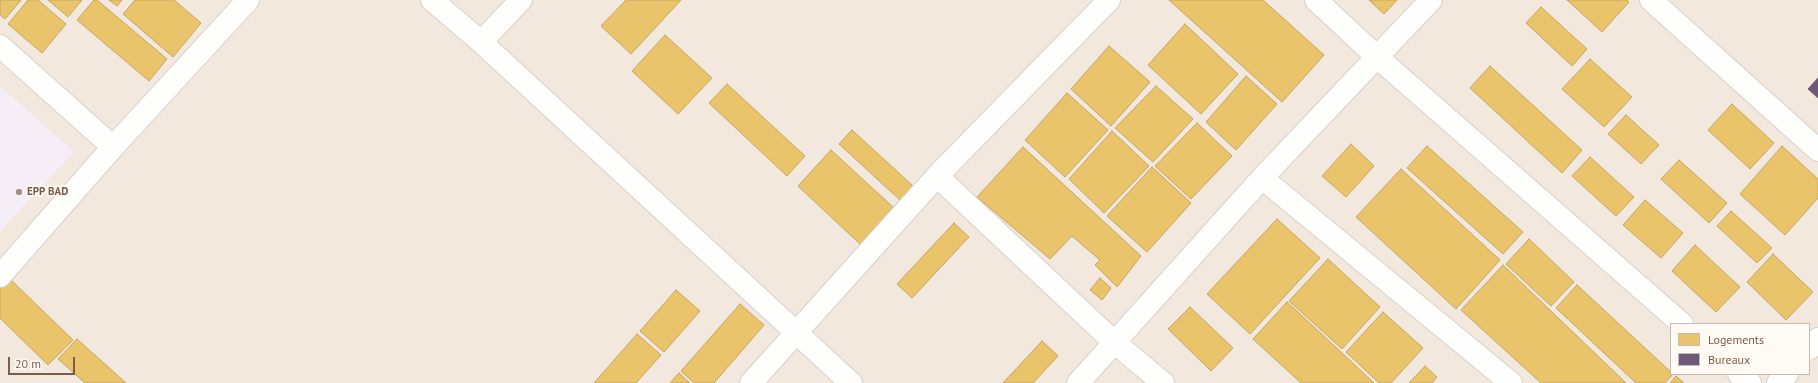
<!DOCTYPE html>
<style>
body{margin:0}
#map{position:relative;width:1818px;height:383px;overflow:hidden;background:#f9f5f0;font-family:"PT Sans",sans-serif}
canvas{display:block}
.legend{position:absolute;left:1670px;top:323px;width:140px;height:52px;box-sizing:border-box;background:#fffaf3;border:1px solid #cabbb1;margin:0;padding:5px 7px;list-style:none;font-size:12px;color:#7a5c4d}
.legend li{display:flex;align-items:center;gap:8px;height:20px}
.legend b{width:20px;border:1px solid #cabbb1}
.scale{position:absolute;left:8px;top:357px;width:67px;height:18px;box-sizing:border-box;border:2px solid #7a5c4d;border-top:0;padding-left:5px;font-size:12px;line-height:14px;white-space:nowrap;color:#7a5c4d;-webkit-text-stroke:3px #fffaf3;paint-order:stroke}
</style>
<div id="map">
<canvas width="1818" height="383"></canvas>
<ul class="legend">
<li><b style="height:11px;background:#e9c46a"></b>Logements</li>
<li><b style="height:11px;background:#6d597a"></b>Bureaux</li>
</ul>
<div class="scale">20 m</div>
</div>
<script>
const ctx = document.querySelector('canvas').getContext('2d');
ctx.lineJoin = 'round';
function fill(path, color) {
  ctx.fillStyle = color;
  ctx.fill(path, 'evenodd');
}
function toPath(rows) {
  const path = new Path2D();
  for (const r of rows) {
    path.moveTo(r[0], r[1]);
    for (let i = 2; i < r.length; i += 2) path.lineTo(r[i], r[i + 1]);
  }
  return path;
}
function stroke(path, color, width, dash) {
  ctx.strokeStyle = color;
  ctx.lineWidth = width;
  ctx.lineCap = dash ? 'butt' : 'round';
  ctx.setLineDash(dash || []);
  ctx.stroke(path);
}
function label(font, color, halo, rows, align = 'center') {
  ctx.font = font + ' "PT Sans",sans-serif';
  ctx.lineWidth = 4;
  ctx.setLineDash([]);
  ctx.textBaseline = 'middle';
  ctx.strokeStyle = halo;
  ctx.fillStyle = color;
  for (const [text, x, y, turn = 0] of rows) {
    ctx.save();
    ctx.translate(x, y);
    ctx.rotate((+turn || 0) * Math.PI / 180);
    ctx.textAlign = isNaN(turn) ? turn : align;
    if (halo) ctx.strokeText(text, 0, 0);
    ctx.fillText(text, 0, 0);
    ctx.restore();
  }
}
fill(toPath([
 [0,0,1818,0,1818,383,0,383],
 [1671,324,1809,324,1809,374,1671,374]
]), '#f2e8de');
fill(toPath([
 [0,86,74,152,0,232]
]), '#f6eef6');
const homes = toPath([
 [0,0,21,0,5,19,0,15,0,0],
 [28,0,38,0,66,24,42,53,8,24,28,0],
 [48,0,82,0,68,17,48,0],
 [94,0,97,0,167,59,149,81,77,20,94,0],
 [109,0,122,0,117,6,109,0],
 [135,0,174,0,201,23,173,57,123,14,135,0],
 [626,0,681,0,631,54,601,26,626,0],
 [1169,0,1263,0,1324,55,1282,102,1169,0],
 [1369,0,1397,0,1384,14,1369,0],
 [1567,0,1627,0,1629,2,1602,32,1567,0],
 [1541,7,1587,49,1572,66,1526,23,1541,7],
 [1185,24,1238,74,1201,114,1148,65,1185,24],
 [665,35,712,78,678,114,632,71,665,35],
 [1109,46,1150,82,1111,126,1071,89,1109,46],
 [1590,59,1632,97,1604,127,1562,89,1590,59],
 [1490,66,1582,150,1562,173,1470,88,1490,66],
 [1246,76,1277,104,1236,150,1206,122,1246,76],
 [727,84,805,156,787,176,709,103,727,84],
 [1156,86,1193,119,1153,162,1115,128,1156,86],
 [1067,93,1108,130,1065,177,1025,140,1067,93],
 [1732,104,1774,143,1750,169,1708,130,1732,104],
 [1626,115,1659,145,1641,164,1608,134,1626,115],
 [1197,123,1232,156,1191,199,1155,166,1197,123],
 [852,130,913,186,900,200,839,144,852,130],
 [1112,131,1149,166,1104,213,1069,179,1112,131],
 [1351,144,1374,166,1346,197,1322,176,1351,144],
 [1427,146,1523,232,1503,254,1407,168,1427,146],
 [1782,146,1818,179,1818,198,1785,235,1740,194,1782,146],
 [1023,147,1141,256,1117,287,1095,265,1100,260,1072,236,1050,259,977,197,1023,147],
 [831,150,894,208,861,245,798,186,831,150],
 [1590,157,1634,197,1616,216,1572,176,1590,157],
 [1679,160,1727,203,1709,223,1661,179,1679,160],
 [1152,167,1191,203,1147,252,1107,216,1152,167],
 [1401,169,1500,260,1456,309,1356,217,1401,169],
 [1645,200,1683,233,1661,258,1623,225,1645,200],
 [1731,211,1772,248,1757,263,1717,226,1731,211],
 [1277,219,1320,258,1250,334,1207,294,1277,219],
 [954,223,969,237,912,298,897,284,954,223],
 [1529,239,1574,282,1551,306,1506,264,1529,239],
 [1695,245,1740,287,1716,312,1672,271,1695,245],
 [1773,254,1813,292,1786,320,1747,282,1773,254],
 [1328,259,1380,307,1342,349,1289,301,1328,259],
 [1503,265,1626,383,1541,383,1461,310,1503,265],
 [1100,278,1111,288,1102,300,1090,290,1100,278],
 [10,279,73,340,48,365,0,318,0,289,10,279],
 [1577,285,1673,374,1665,383,1636,383,1556,308,1577,285],
 [676,290,700,311,664,352,640,331,676,290],
 [1287,302,1340,351,1374,383,1301,383,1253,339,1287,302],
 [740,304,764,325,714,383,694,383,681,371,740,304],
 [1190,307,1233,348,1211,371,1168,329,1190,307],
 [1383,312,1423,348,1391,383,1379,383,1346,352,1383,312],
 [637,334,661,355,636,383,594,383,637,334],
 [77,339,126,383,85,383,58,359,77,339],
 [1042,341,1058,356,1033,383,1003,383,1042,341],
 [1425,366,1437,377,1432,383,1409,383,1425,366],
 [679,373,690,383,670,383,679,373],
 [1676,376,1684,383,1670,383,1676,376]
]);
fill(homes, '#e9c46a');
stroke(homes, '#c8a561', 1);
const offices = toPath([
 [1818,78,1818,98,1808,89,1818,78]
]);
fill(offices, '#6d597a');
stroke(offices, '#715a6c', 1);
const minor = toPath([
 [432,0,481,42,851,383],
 [1316,0,1377,57,1682,324],
 [1651,0,1818,150],
 [481,42,521,0],
 [0,46,113,147],
 [937,176,1114,342,1163,383],
 [1262,178,1511,383],
 [0,276,113,147,248,0],
 [1809,349,1818,339],
 [1739,374,1750,383],
 [751,383,937,176,1109,0],
 [1078,383,1262,178,1431,0],
 [1778,383,1787,374]
]);
stroke(minor, '#d7d1cb', 24);
stroke(minor, '#fefefd', 22);
for (const [x, y, r, color] of [
 [19,192,4,"#a69286"]
]) {
  const dot = new Path2D();
  dot.arc(x, y, r, 0, 2 * Math.PI);
  ctx.fillStyle = color;
  ctx.fill(dot);
  stroke(dot, '#fffaf3', 1.5);
}
label('bold 11px', '#7a5c4d', '#fffaf3', [
 ["EPP BAD",27,192]
], 'left');
</script>
